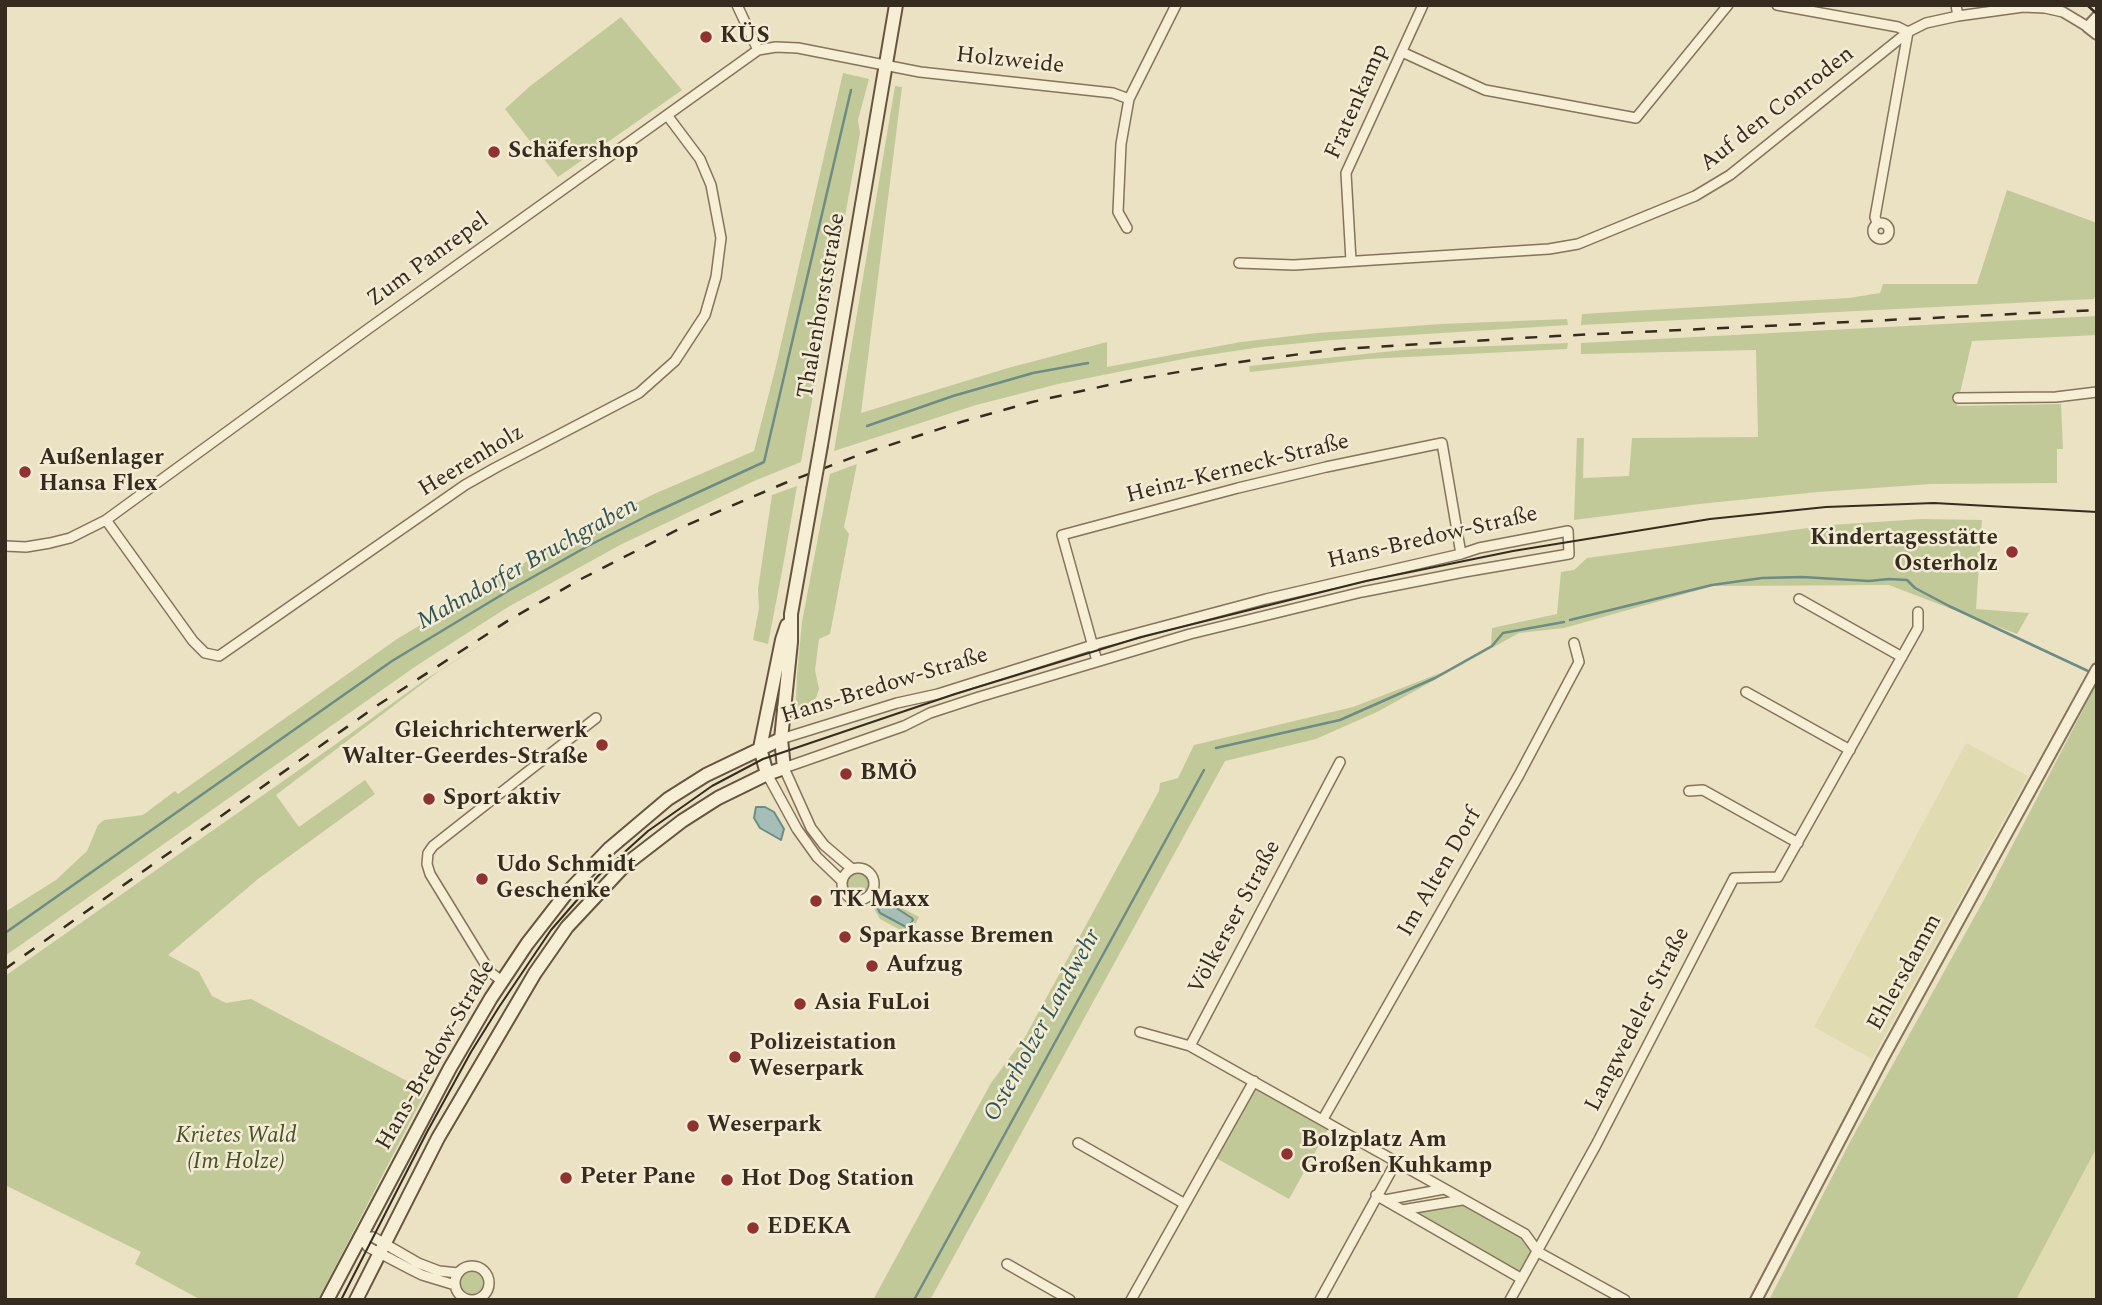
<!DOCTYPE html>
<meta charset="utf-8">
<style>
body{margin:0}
#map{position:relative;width:2102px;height:1305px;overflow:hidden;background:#ebe1c3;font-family:Spectral,serif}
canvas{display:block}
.frame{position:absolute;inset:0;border:7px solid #352b1e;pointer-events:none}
</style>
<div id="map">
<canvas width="2102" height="1305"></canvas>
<div class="frame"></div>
</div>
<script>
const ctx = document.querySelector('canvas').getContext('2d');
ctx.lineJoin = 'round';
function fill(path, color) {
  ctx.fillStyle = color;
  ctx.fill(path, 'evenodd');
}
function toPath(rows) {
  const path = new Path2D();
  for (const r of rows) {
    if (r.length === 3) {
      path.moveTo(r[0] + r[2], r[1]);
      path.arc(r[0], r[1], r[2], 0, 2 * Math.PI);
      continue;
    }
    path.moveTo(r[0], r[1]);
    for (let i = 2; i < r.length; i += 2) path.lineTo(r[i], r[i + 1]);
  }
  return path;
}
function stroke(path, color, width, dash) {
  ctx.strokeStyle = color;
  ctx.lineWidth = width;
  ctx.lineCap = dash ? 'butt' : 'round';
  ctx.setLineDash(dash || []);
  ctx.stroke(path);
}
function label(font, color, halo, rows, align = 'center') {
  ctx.font = font + ' Spectral,serif';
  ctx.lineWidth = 5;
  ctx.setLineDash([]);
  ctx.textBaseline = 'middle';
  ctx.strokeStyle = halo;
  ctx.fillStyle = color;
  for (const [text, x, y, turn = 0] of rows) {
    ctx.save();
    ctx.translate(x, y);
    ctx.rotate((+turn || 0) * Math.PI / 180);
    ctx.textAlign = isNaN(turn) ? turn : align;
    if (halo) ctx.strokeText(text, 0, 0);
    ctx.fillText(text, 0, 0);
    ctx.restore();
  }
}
fill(toPath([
 [1966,743,2028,776,1872,1059,1814,1027],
 [2097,1147,2097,1300,2016,1300]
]), '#e0dbb1');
fill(toPath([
 [621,17,682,90,558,177,505,109,529,87],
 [843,73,869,79,858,120,860,133,801,462,754,481,620,545,508,607,416,666,5,956,5,912,56,880,87,851,98,825,104,820,143,815,175,791,178,794,397,639,554,545,654,494,754,451,776,366],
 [895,86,902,87,861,413,1008,368,1107,342,1107,367,1241,342,1317,333,1441,324,1567,319,1568,325,1332,340,1261,347,1188,358,1058,384,976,405,834,451],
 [2007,190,2097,223,2097,291,2094,299,1581,325,1582,314,1849,298,1880,293,1883,284,1977,284],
 [2097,316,2097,335,1972,341,1957,406,2061,404,2063,449,2057,449,2057,483,1931,484,1818,492,1699,504,1574,520,1577,438,1584,438,1583,478,1629,476,1632,438,1758,437,1756,350,1581,354,1581,343],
 [1568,343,1567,349,1367,359,1250,372,1249,366,1413,349],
 [857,464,844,527,849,534,830,634,819,639,815,670,819,689,816,698,799,711,796,699,797,675,802,622,830,474],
 [797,486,783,566,768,644,753,640,759,608,758,589,772,495],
 [1922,519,1982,520,1976,609,2029,613,2017,634,1889,585,1713,586,1564,628,1519,633,1377,712,1316,739,1225,761,930,1300,873,1300,991,1083,1025,1037,1159,791,1160,783,1178,778,1194,745,1353,707,1443,672,1491,646,1492,628,1557,614,1561,572,1574,570,1587,558,1830,525],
 [532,613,438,672,276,795,299,827,365,780,375,794,258,879,168,955,199,972,212,996,226,1003,251,999,426,1091,318,1300,201,1300,135,1264,141,1252,5,1185,5,976,336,744,426,679],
 [2097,683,2097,1147,2016,1300,1769,1300,1851,1140,1986,896],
 [858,884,12],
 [885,899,919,917,910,935,880,919,873,907],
 [1255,1088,1328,1129,1289,1199,1216,1158],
 [1461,1204,1514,1233,1525,1241,1532,1251,1521,1270,1515,1270,1413,1212],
 [472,1283,12]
]), '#c1c998');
const water = toPath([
 [756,807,765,807,774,812,784,829,781,840,760,828,754,818,756,807],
 [885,901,912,918,913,920,909,926,906,927,880,913,877,907,885,901]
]);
fill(water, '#a5bfb8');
stroke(water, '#6d8c86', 2);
stroke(toPath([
 [867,426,953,396,1033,373,1088,363],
 [1570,620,1712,585,1762,578,1802,577,1869,581,1889,579,1907,580,1915,588,1949,606,2088,671],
 [1216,748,1340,720,1435,678,1492,646,1503,633,1564,622],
 [5,933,392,661,508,591,588,546,649,515,764,462,851,90],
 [914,1300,1204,770]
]), '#6d8c86', 2.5);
const minor = toPath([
 [737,5,758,50],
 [1777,5,1898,27,1908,32],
 [1956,5,1958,16],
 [1402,52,1485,90,1636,118,1728,5],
 [1881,231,8],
 [1877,223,1875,217,1908,32],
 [1127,228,1118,212,1121,144,1129,99,1176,5],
 [1351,261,1346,173,1423,5],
 [1239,263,1294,265,1549,249,1578,244,1695,196,1730,175,1908,32,1926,23,1958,16,2023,7,2045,8,2063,12,2088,27],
 [1958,398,2056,397,2097,392],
 [106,520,193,641,205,653,219,656,465,485,495,468,639,393,675,361,705,315,716,277,721,238,711,185,700,159,667,115],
 [5,546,26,547,50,543,70,538,106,520,368,329,758,50,776,47,798,48,920,72,1113,93,1129,99],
 [1799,599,1902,657],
 [1097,661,1062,535,1238,488,1326,467,1442,443,1461,554],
 [1746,692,1850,750],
 [781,739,897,703,938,694,1093,645,1266,599,1461,554,1479,548,1568,531,1569,554,1464,572,1362,592,1190,634,979,697,930,713,904,726,784,768,811,828,824,845,851,868],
 [767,774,797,829,817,857,842,881],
 [1689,791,1703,790,1798,843],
 [858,884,16],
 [502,981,490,972,430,874,427,864,428,853,433,846,596,718],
 [1140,1032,1190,1046,1525,1234,1538,1252,1625,1300],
 [1190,1046,1340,762],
 [1323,1119,1519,775,1579,662,1574,643],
 [1078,1143,1185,1204],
 [1376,1195,1522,1279],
 [1385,1200,1444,1189],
 [1402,1210,1462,1200],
 [360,1237,368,1247,410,1269,422,1275,455,1285],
 [360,1237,373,1237,418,1263,439,1271,458,1273],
 [1007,1264,1070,1300],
 [472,1283,17],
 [1131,1300,1254,1081],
 [1320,1300,1396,1162],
 [1510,1300,1596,1145,1734,878,1778,877,1918,628,1918,612]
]);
const tertiary = toPath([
 [2097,17,2088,27,2097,34],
 [1756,1300,1883,1058,2097,669]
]);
const secondary = toPath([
 [821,445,896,5],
 [767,774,760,748,782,640,787,625],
 [327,1300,450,1068,491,998,527,944,565,895,610,848,668,799,706,775,781,739],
 [356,1300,438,1138,535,973,567,927,625,865,682,821,718,798,767,774,784,768,781,739,791,642,791,614,813,490]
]);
stroke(minor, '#85735b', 12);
stroke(tertiary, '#85735b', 14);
stroke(secondary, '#66543e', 16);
stroke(minor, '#f7eed6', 9);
stroke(tertiary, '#f7eed6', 10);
stroke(secondary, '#f7eed6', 12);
stroke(toPath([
 [341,1300,427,1132,471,1052,499,1007,551,930,598,876,648,831,712,786,763,759,955,694,1141,637,1366,581,1513,551,1710,519,1826,507,1934,503,2097,512]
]), '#352b1e', 2);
stroke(toPath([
 [2087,5,2097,14],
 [5,969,378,705,509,620,581,579,687,525,785,483,859,455,961,422,1032,402,1131,380,1232,363,1339,349,1556,336,2097,310]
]), '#352b1e', 2.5, [12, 12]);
const secondaryBridge = toPath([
 [813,490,821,445]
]);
stroke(secondaryBridge, '#66543e', 16, []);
stroke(secondaryBridge, '#f7eed6', 12);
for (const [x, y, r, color] of [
 [706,37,7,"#90322f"],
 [494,152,7,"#90322f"],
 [25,472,7,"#90322f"],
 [2012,552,7,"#90322f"],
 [602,745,7,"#90322f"],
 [846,774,7,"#90322f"],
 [429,799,7,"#90322f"],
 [482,879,7,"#90322f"],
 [816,901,7,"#90322f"],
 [845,937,7,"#90322f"],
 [872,966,7,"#90322f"],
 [800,1004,7,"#90322f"],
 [735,1057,7,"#90322f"],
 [693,1126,7,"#90322f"],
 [1287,1154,7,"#90322f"],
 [566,1178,7,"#90322f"],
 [727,1180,7,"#90322f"],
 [753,1228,7,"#90322f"]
]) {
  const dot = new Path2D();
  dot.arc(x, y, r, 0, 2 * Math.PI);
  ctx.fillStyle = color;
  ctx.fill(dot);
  stroke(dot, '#f3ebd3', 2.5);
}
label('bold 23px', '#352b1e', '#f3ebd3', [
 ["KÜS",720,37],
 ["Schäfershop",508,152],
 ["Außenlager",39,459],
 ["Hansa Flex",39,485],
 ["Kindertagesstätte",1998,539,"right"],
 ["Osterholz",1998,565,"right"],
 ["Gleichrichterwerk",588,732,"right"],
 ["Walter-Geerdes-Straße",588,758,"right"],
 ["BMÖ",860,774],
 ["Sport aktiv",443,799],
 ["Udo Schmidt",496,866],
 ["Geschenke",496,892],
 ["TK Maxx",830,901],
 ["Sparkasse Bremen",859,937],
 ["Aufzug",886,966],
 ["Asia FuLoi",814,1004],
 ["Polizeistation",749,1044],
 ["Weserpark",749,1070],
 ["Weserpark",707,1126],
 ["Bolzplatz Am",1301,1141],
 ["Großen Kuhkamp",1301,1167],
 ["Peter Pane",580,1178],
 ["Hot Dog Station",741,1180],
 ["EDEKA",767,1228]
], 'left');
label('23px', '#352b1e', '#f3ebd3', [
 ["Holzweide",1010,62,6],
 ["Fratenkamp",1358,102,-66],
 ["Auf den Conroden",1778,110,-38],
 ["Zum Panrepel",429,261,-36],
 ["Thalenhorststraße",823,306,-80],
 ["Heerenholz",472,462,-31],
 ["Heinz-Kerneck-Straße",1238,470,-14],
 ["Hans-Bredow-Straße",1433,539,-13],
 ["Hans-Bredow-Straße",885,687,-17],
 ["Im Alten Dorf",1441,873,-60],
 ["Völkerser Straße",1236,918,-62],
 ["Ehlersdamm",1906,973,-61],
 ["Langwedeler Straße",1639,1020,-63],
 ["Hans-Bredow-Straße",437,1056,-60]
]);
label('italic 23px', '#445126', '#f3ebd3', [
 ["Krietes Wald",236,1137],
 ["(Im Holze)",236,1163]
]);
label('italic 24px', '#2e5454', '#f3ebd3', [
 ["Mahndorfer Bruchgraben",528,565,-29],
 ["Osterholzer Landwehr",1044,1026,-61]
]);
</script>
